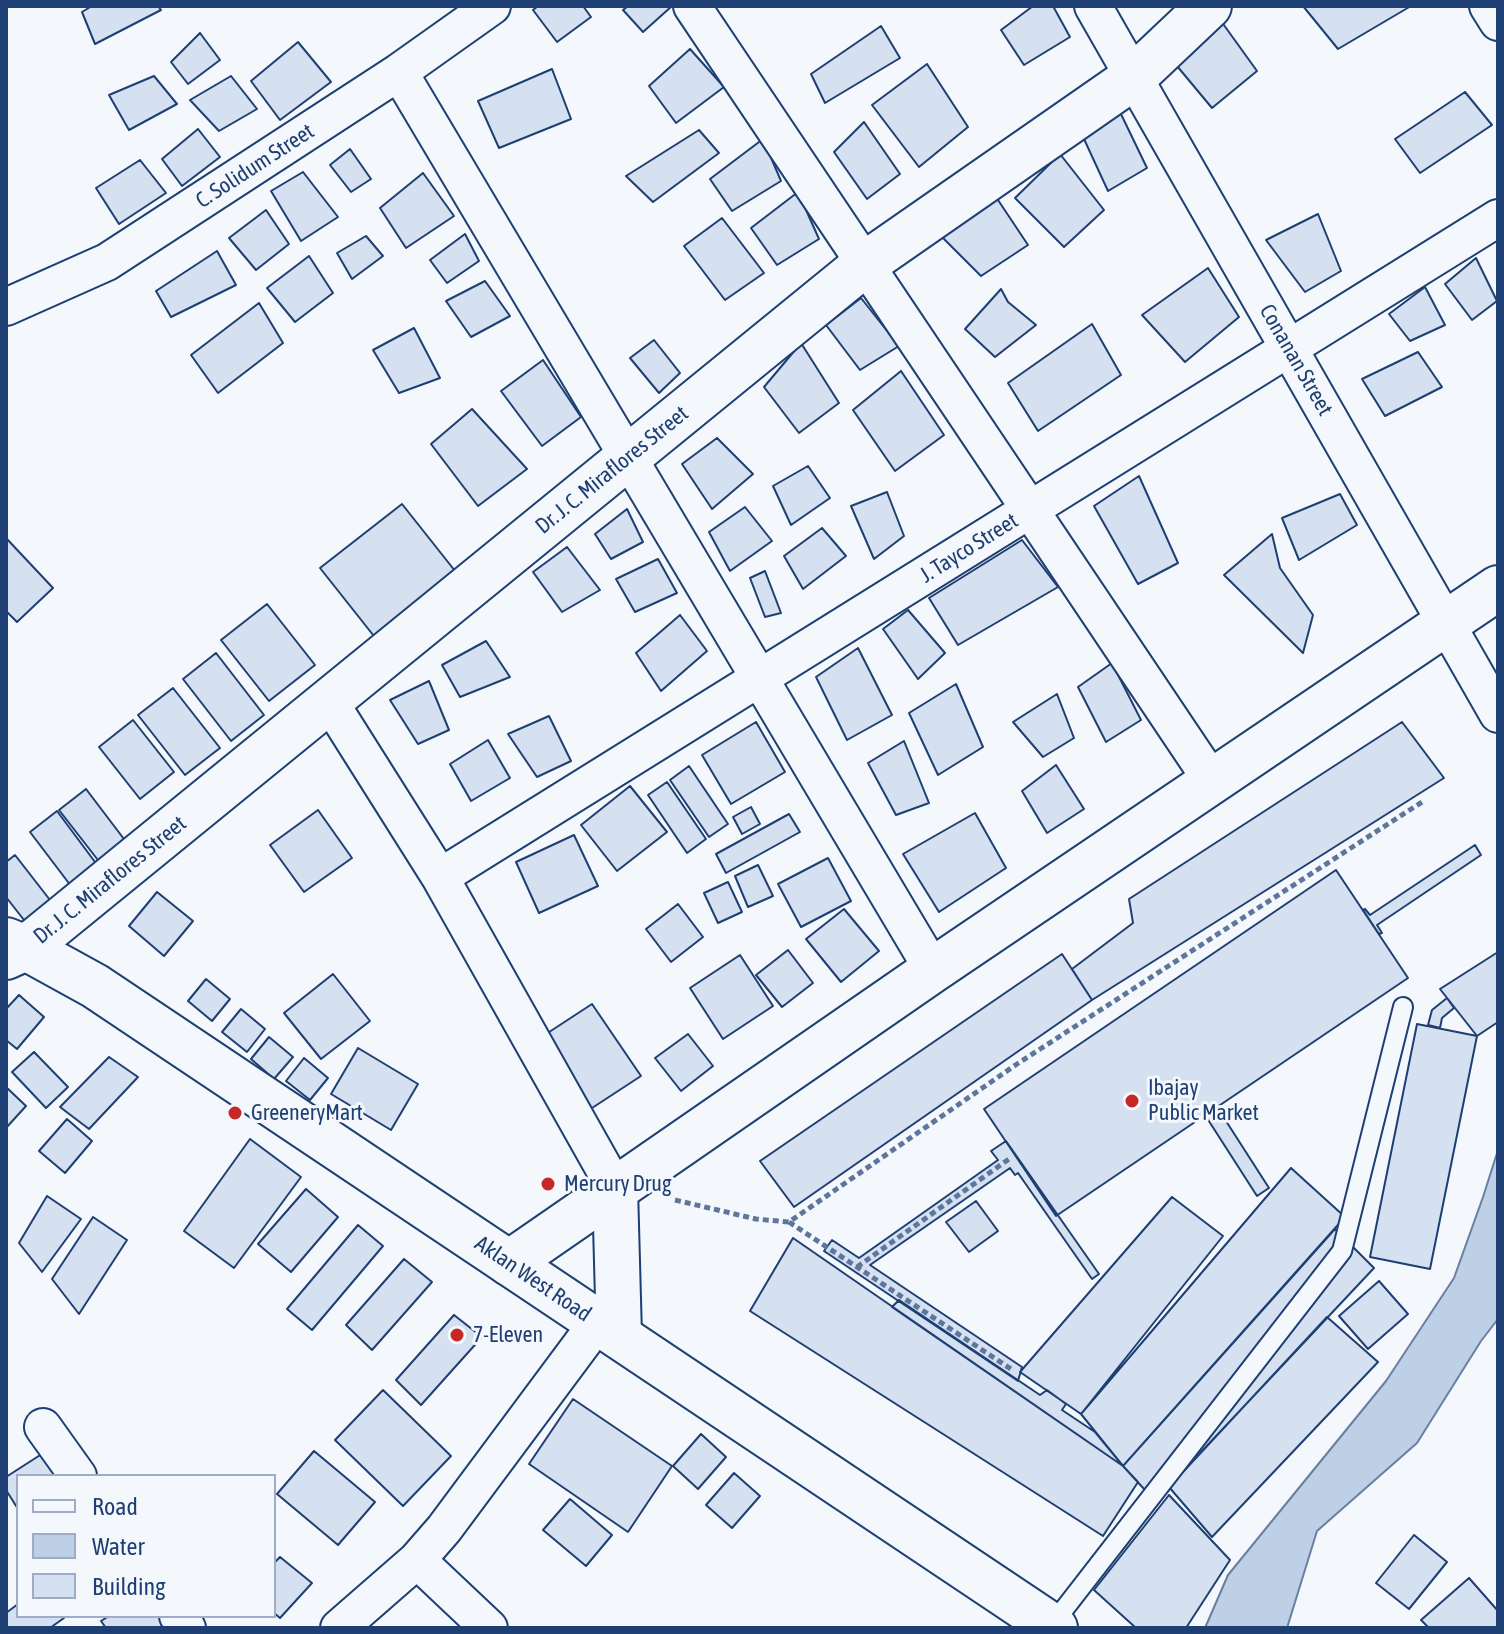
<!DOCTYPE html>
<style>
body{margin:0}
#map{position:relative;width:1504px;height:1634px;overflow:hidden;background:#f4f7fb;font-family:"Asap Condensed",sans-serif}
canvas{display:block}
.frame{position:absolute;inset:0;border:8px solid #1d3f73;pointer-events:none}
.legend{position:absolute;left:16px;top:1474px;width:260px;height:144px;box-sizing:border-box;background:#f4f7fb;border:2px solid #9eadc5;margin:0;padding:10px 14px;list-style:none;font-size:24px;color:#1d3f73}
.legend li{display:flex;align-items:center;gap:16px;height:40px}
.legend b{width:40px;border:2px solid #9eadc5}
</style>
<div id="map">
<canvas width="1504" height="1634"></canvas>
<div class="frame"></div>
<ul class="legend">
<li><b style="height:10px;background:#f4f7fb"></b>Road</li>
<li><b style="height:22px;background:#bed0e5"></b>Water</li>
<li><b style="height:22px;background:#d5e0f0"></b>Building</li>
</ul>
</div>
<script>
const ctx = document.querySelector('canvas').getContext('2d');
ctx.lineJoin = 'round';
function fill(path, color) {
  ctx.fillStyle = color;
  ctx.fill(path, 'evenodd');
}
function toPath(rows) {
  const path = new Path2D();
  for (const r of rows) {
    path.moveTo(r[0], r[1]);
    for (let i = 2; i < r.length; i += 2) path.lineTo(r[i], r[i + 1]);
  }
  return path;
}
function stroke(path, color, width, dash) {
  ctx.strokeStyle = color;
  ctx.lineWidth = width;
  ctx.lineCap = dash ? 'butt' : 'round';
  ctx.setLineDash(dash || []);
  ctx.stroke(path);
}
function label(font, color, halo, rows, align = 'center') {
  ctx.font = font + ' "Asap Condensed",sans-serif';
  ctx.lineWidth = 6;
  ctx.setLineDash([]);
  ctx.textBaseline = 'middle';
  ctx.strokeStyle = halo;
  ctx.fillStyle = color;
  for (const [text, x, y, turn = 0] of rows) {
    ctx.save();
    ctx.translate(x, y);
    ctx.rotate((+turn || 0) * Math.PI / 180);
    ctx.textAlign = isNaN(turn) ? turn : align;
    if (halo) ctx.strokeText(text, 0, 0);
    ctx.fillText(text, 0, 0);
    ctx.restore();
  }
}
const water = toPath([
 [1498,1150,1498,1319,1481,1341,1417,1443,1317,1531,1287,1628,1205,1628,1228,1575,1386,1381,1454,1278,1483,1197,1498,1150]
]);
fill(water, '#bed0e5');
stroke(water, '#687fa3', 2);
const building = toPath([
 [92,6,158,6,161,10,95,44,82,12,92,6],
 [538,6,583,6,591,17,557,42,533,10,538,6],
 [628,6,672,6,643,32,623,10,628,6],
 [1033,6,1053,6,1070,37,1024,65,1001,30,1033,6],
 [1303,6,1411,6,1338,49,1303,6],
 [1221,21,1257,71,1212,108,1172,60,1221,21],
 [881,26,900,58,825,103,811,74,881,26],
 [200,33,220,60,188,84,171,62,200,33],
 [298,42,331,82,280,120,251,81,298,42],
 [690,49,724,87,676,123,649,86,690,49],
 [927,64,968,127,919,167,872,105,927,64],
 [552,69,571,119,499,148,478,101,552,69],
 [154,76,177,104,129,130,109,95,154,76],
 [231,76,257,109,219,131,190,100,231,76],
 [1465,92,1492,125,1420,173,1395,139,1465,92],
 [1120,112,1147,168,1108,191,1084,139,1120,112],
 [864,122,900,174,867,199,834,152,864,122],
 [198,129,220,157,182,186,162,159,198,129],
 [699,130,719,153,653,202,626,176,699,130],
 [763,139,781,181,732,211,710,179,763,139],
 [350,149,371,179,351,192,330,165,350,149],
 [1060,154,1104,210,1064,247,1015,198,1060,154],
 [140,160,166,193,119,224,96,188,140,160],
 [303,172,338,217,301,241,271,191,303,172],
 [423,173,454,216,406,248,380,208,423,173],
 [798,192,819,239,777,265,751,228,798,192],
 [994,194,1028,245,981,276,938,233,994,194],
 [266,210,289,244,256,270,229,238,266,210],
 [1318,214,1341,271,1305,292,1266,240,1318,214],
 [722,218,764,273,725,300,684,246,722,218],
 [465,234,479,261,447,283,430,260,465,234],
 [366,236,383,256,352,279,337,253,366,236],
 [217,251,236,285,171,317,156,291,217,251],
 [309,256,333,293,295,322,267,288,309,256],
 [1476,258,1497,301,1472,320,1445,284,1476,258],
 [1208,268,1239,317,1185,362,1142,315,1208,268],
 [485,281,510,316,471,337,446,301,485,281],
 [1425,287,1445,325,1410,341,1389,314,1425,287],
 [1001,289,1008,302,1036,325,995,357,965,329,1001,289],
 [861,298,899,346,860,370,826,325,861,298],
 [259,303,283,343,218,393,191,355,259,303],
 [1092,324,1121,375,1038,431,1008,383,1092,324],
 [414,328,440,378,399,393,373,350,414,328],
 [654,340,680,373,659,393,630,358,654,340],
 [801,343,839,403,799,433,764,387,801,343],
 [1418,352,1442,387,1385,416,1362,379,1418,352],
 [543,360,581,417,542,446,501,391,543,360],
 [901,371,944,435,895,471,853,410,901,371],
 [472,409,527,469,478,506,431,444,472,409],
 [717,438,753,474,712,509,682,464,717,438],
 [808,466,830,498,791,525,773,486,808,466],
 [1139,476,1178,563,1138,584,1094,506,1139,476],
 [887,492,904,536,874,559,851,506,887,492],
 [1340,494,1357,525,1299,560,1282,518,1340,494],
 [402,504,463,581,381,645,320,568,402,504],
 [745,507,772,541,730,571,709,532,745,507],
 [627,509,643,542,611,559,595,534,627,509],
 [822,528,846,556,803,589,784,556,822,528],
 [1272,534,1280,568,1313,615,1303,653,1224,575,1272,534],
 [6,538,53,588,17,622,6,611,6,538],
 [1022,540,1058,587,958,645,929,598,1022,540],
 [567,547,600,590,562,612,533,572,567,547],
 [658,559,677,593,635,612,616,579,658,559],
 [765,571,781,613,765,617,750,578,765,571],
 [267,604,315,665,269,701,221,640,267,604],
 [908,610,945,653,918,679,883,629,908,610],
 [680,615,707,651,661,691,636,653,680,615],
 [486,641,510,677,460,697,442,665,486,641],
 [858,648,892,715,847,740,816,677,858,648],
 [216,653,264,715,231,741,183,679,216,653],
 [1112,663,1141,720,1106,742,1078,687,1112,663],
 [429,681,449,730,418,744,390,700,429,681],
 [956,684,983,747,938,775,909,713,956,684],
 [173,688,220,748,185,775,138,715,173,688],
 [1057,694,1074,738,1043,757,1013,722,1057,694],
 [549,716,571,761,537,777,508,734,549,716],
 [133,720,174,772,140,799,99,747,133,720],
 [756,722,785,772,731,804,702,755,756,722],
 [1402,722,1444,778,1092,1000,1072,969,1133,923,1129,899,1402,722],
 [488,740,510,778,471,801,450,764,488,740],
 [904,741,929,803,896,815,868,763,904,741],
 [1056,765,1084,809,1047,833,1022,791,1056,765],
 [689,766,728,824,709,837,670,780,689,766],
 [667,782,706,839,687,853,648,795,667,782],
 [630,786,667,832,617,871,581,825,630,786],
 [86,789,127,843,101,864,59,810,86,789],
 [751,807,760,824,742,834,733,817,751,807],
 [318,810,352,858,304,892,270,845,318,810],
 [57,811,98,866,71,886,30,832,57,811],
 [975,813,1006,868,939,912,903,854,975,813],
 [789,814,800,832,726,873,716,854,789,814],
 [574,835,598,886,539,913,516,862,574,835],
 [1475,845,1481,855,1377,925,1382,933,1379,934,1363,910,1365,909,1370,915,1475,845],
 [15,855,57,909,31,929,6,897,6,862,15,855],
 [828,858,851,901,801,927,778,884,828,858],
 [758,865,773,896,748,907,735,876,758,865],
 [1336,870,1408,978,1056,1216,984,1109,1336,870],
 [728,882,742,912,718,923,704,893,728,882],
 [157,892,193,921,164,956,129,926,157,892],
 [678,904,703,937,671,962,646,929,678,904],
 [844,909,879,951,841,982,806,939,844,909],
 [788,950,813,983,782,1007,756,975,788,950],
 [1498,952,1498,1022,1477,1036,1440,989,1498,952],
 [1062,954,1092,1000,794,1207,760,1161,1062,954],
 [740,955,773,1006,723,1039,690,988,740,955],
 [333,974,370,1021,321,1059,284,1013,333,974],
 [206,979,230,999,212,1021,188,1001,206,979],
 [19,995,44,1017,17,1049,6,1040,6,1009,19,995],
 [1447,998,1454,1008,1442,1018,1440,1028,1428,1025,1432,1010,1447,998],
 [592,1004,641,1076,589,1110,540,1038,592,1004],
 [241,1009,265,1029,247,1052,222,1032,241,1009],
 [1417,1024,1477,1036,1430,1269,1370,1257,1417,1024],
 [688,1034,713,1066,681,1091,655,1058,688,1034],
 [269,1037,293,1057,274,1079,251,1059,269,1037],
 [358,1048,418,1084,391,1130,331,1094,358,1048],
 [34,1052,68,1087,46,1108,12,1072,34,1052],
 [109,1057,138,1077,89,1129,60,1107,109,1057],
 [304,1058,328,1078,310,1100,286,1081,304,1058],
 [6,1087,26,1106,6,1128,6,1087],
 [1217,1107,1269,1188,1257,1196,1205,1115,1217,1107],
 [67,1119,92,1141,65,1173,39,1151,67,1119],
 [250,1139,301,1177,234,1268,184,1231,250,1139],
 [1006,1141,1099,1274,1092,1279,1018,1173,1015,1175,1010,1168,870,1265,1022,1367,1018,1381,824,1251,832,1240,859,1258,998,1160,991,1151,1006,1141],
 [1291,1168,1345,1217,1123,1466,1081,1414,1291,1168],
 [306,1189,338,1217,291,1272,258,1244,306,1189],
 [47,1196,81,1219,42,1272,19,1243,47,1196],
 [1172,1197,1223,1236,1081,1414,1020,1372,1172,1197],
 [976,1201,998,1231,969,1252,946,1222,976,1201],
 [93,1217,127,1240,79,1314,52,1279,93,1217],
 [358,1225,383,1246,312,1330,287,1309,358,1225],
 [1335,1229,1374,1268,1155,1501,1123,1466,1335,1229],
 [793,1238,1123,1466,1138,1482,1103,1536,750,1311,793,1238],
 [404,1259,432,1282,372,1350,346,1325,404,1259],
 [1379,1281,1408,1314,1368,1349,1339,1316,1379,1281],
 [899,1300,1040,1395,1047,1390,1066,1404,1062,1410,1095,1432,1123,1466,892,1307,899,1300],
 [454,1315,482,1337,421,1405,396,1380,454,1315],
 [1327,1317,1378,1362,1212,1537,1169,1487,1327,1317],
 [383,1390,451,1456,403,1506,335,1440,383,1390],
 [573,1399,672,1466,628,1532,529,1464,573,1399],
 [701,1434,726,1457,698,1489,673,1466,701,1434],
 [48,1450,64,1476,18,1476,18,1509,6,1490,6,1477,48,1450],
 [314,1451,375,1502,338,1545,277,1494,314,1451],
 [734,1473,760,1496,732,1528,706,1505,734,1473],
 [1169,1495,1230,1560,1186,1628,1136,1628,1094,1590,1169,1495],
 [570,1499,612,1535,586,1566,543,1530,570,1499],
 [1414,1535,1447,1562,1409,1609,1376,1583,1414,1535],
 [280,1557,312,1583,280,1618,274,1613,274,1563,280,1557],
 [1469,1578,1498,1611,1498,1628,1429,1628,1421,1620,1469,1578],
 [18,1604,18,1616,63,1616,64,1618,50,1628,6,1628,6,1613,18,1604],
 [109,1616,163,1616,168,1628,106,1628,101,1621,109,1616]
]);
fill(building, '#d5e0f0');
stroke(building, '#1d3f73', 2);
const service = toPath([
 [1051,1626,1342,1251,1403,1007]
]);
const minor = toPath([
 [692,6,1212,781],
 [1093,6,1498,714],
 [1488,6,1498,22],
 [399,72,933,970],
 [6,307,107,262,399,72,492,6],
 [329,701,440,877,615,1188],
 [440,877,1498,218],
 [43,1427,78,1476],
 [417,1560,489,1628],
 [178,1616,187,1628],
 [339,1628,417,1560,444,1529,598,1322]
]);
const tertiary = toPath([
 [6,957,26,948,865,264,1134,77,1209,6],
 [615,1188,619,1336],
 [509,1263,933,970,1498,588]
]);
const primary = toPath([
 [6,940,26,948,95,986,1055,1628]
]);
stroke(service, '#1d3f73', 22);
stroke(minor, '#1d3f73', 40);
stroke(tertiary, '#1d3f73', 48);
stroke(primary, '#1d3f73', 48);
stroke(toPath([
 [675,1200,756,1219,789,1222,1017,1064,1422,802],
 [789,1222,1014,1371],
 [857,1267,1009,1159]
]), '#5e769c', 5, [6, 4]);
stroke(service, '#f4f7fb', 18);
stroke(minor, '#f4f7fb', 36);
stroke(tertiary, '#f4f7fb', 44);
stroke(primary, '#f4f7fb', 44);
for (const [x, y, r, color] of [
 [1132,1101,8,"#c62828"],
 [235,1113,8,"#c62828"],
 [548,1184,8,"#c62828"],
 [457,1335,8,"#c62828"]
]) {
  const dot = new Path2D();
  dot.arc(x, y, r, 0, 2 * Math.PI);
  ctx.fillStyle = color;
  ctx.fill(dot);
  stroke(dot, '#f4f7fb', 3);
}
label('22px', '#1d3f73', '#f4f7fb', [
 ["C. Solidum Street",255,166,-33],
 ["Conanan Street",1296,360,60],
 ["Dr. J. C. Miraflores Street",612,470,-39],
 ["J. Tayco Street",969,548,-32],
 ["Dr. J. C. Miraflores Street",110,880,-39],
 ["Aklan West Road",533,1279,34]
]);
label('22px', '#1d3f73', '#f4f7fb', [
 ["Ibajay",1148,1088],
 ["Public Market",1148,1113],
 ["GreeneryMart",251,1113],
 ["Mercury Drug",564,1184],
 ["7-Eleven",473,1335]
], 'left');
</script>
